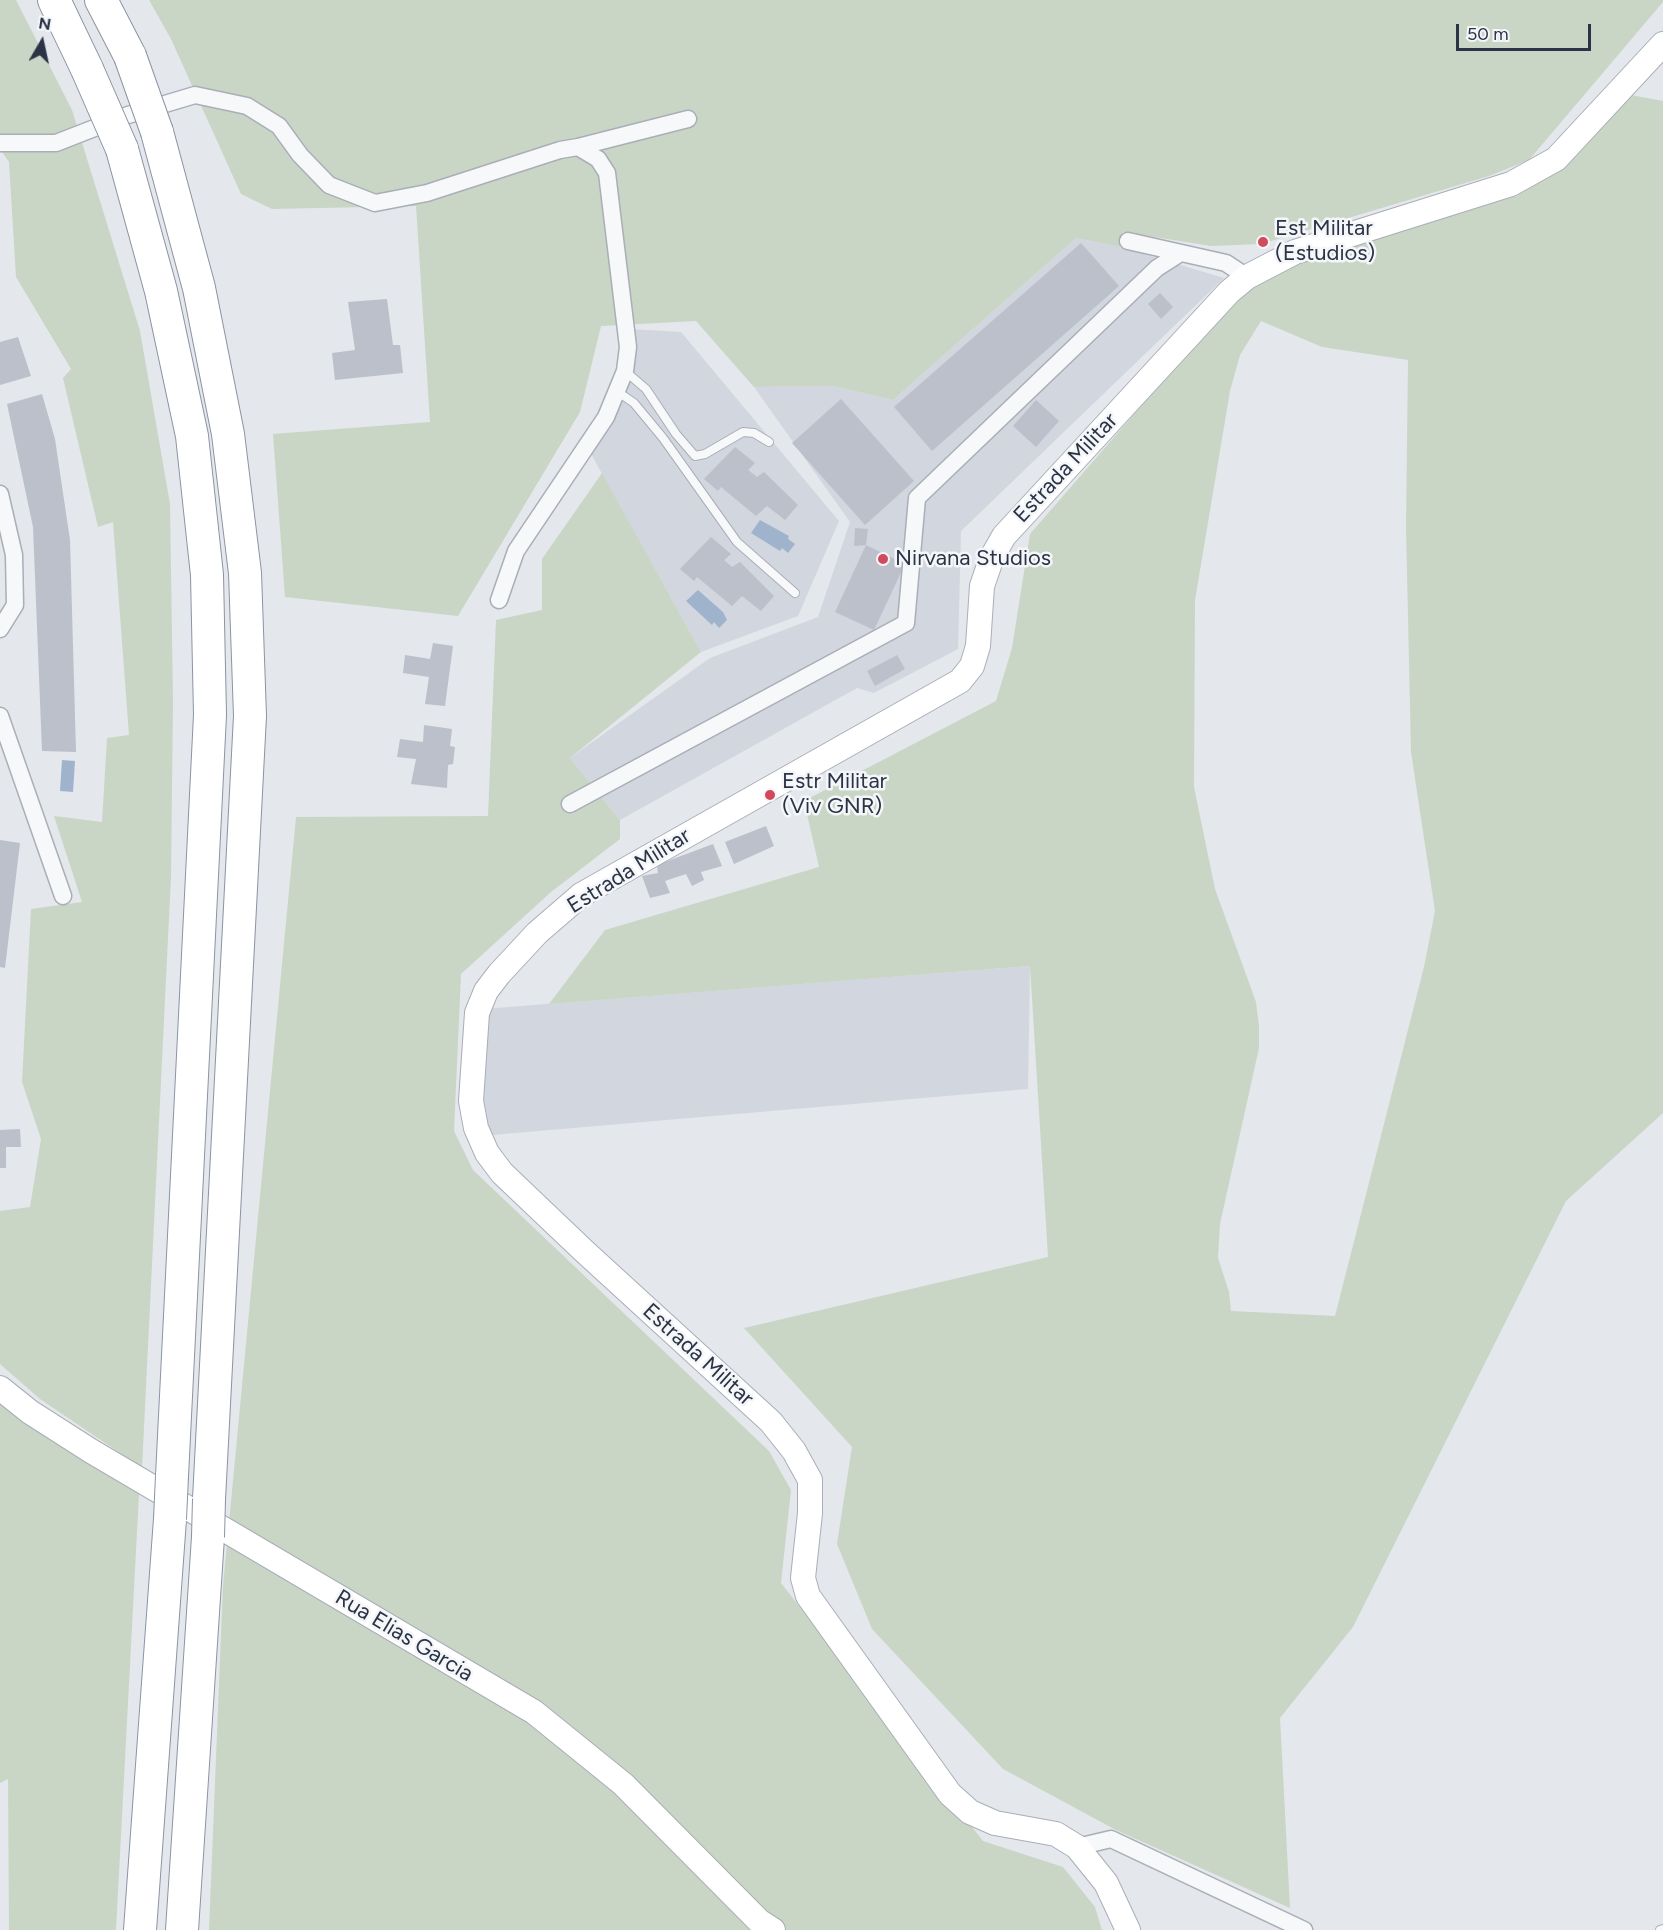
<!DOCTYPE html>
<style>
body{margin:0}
#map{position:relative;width:1663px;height:1930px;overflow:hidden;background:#e4e7ec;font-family:Figtree,sans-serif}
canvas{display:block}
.north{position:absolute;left:12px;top:12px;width:60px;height:60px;-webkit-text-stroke:4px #f4f6f9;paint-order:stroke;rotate:9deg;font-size:16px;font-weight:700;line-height:24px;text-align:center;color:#2b3445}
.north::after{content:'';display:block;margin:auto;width:21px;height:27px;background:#2b3445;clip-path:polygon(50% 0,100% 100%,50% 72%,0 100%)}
.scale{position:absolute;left:1456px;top:24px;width:135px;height:27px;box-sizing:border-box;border:3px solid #2b3445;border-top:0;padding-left:8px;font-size:18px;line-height:21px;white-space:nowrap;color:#2b3445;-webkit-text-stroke:4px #f4f6f9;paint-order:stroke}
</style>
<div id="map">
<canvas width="1663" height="1930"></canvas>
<div class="north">N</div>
<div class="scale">50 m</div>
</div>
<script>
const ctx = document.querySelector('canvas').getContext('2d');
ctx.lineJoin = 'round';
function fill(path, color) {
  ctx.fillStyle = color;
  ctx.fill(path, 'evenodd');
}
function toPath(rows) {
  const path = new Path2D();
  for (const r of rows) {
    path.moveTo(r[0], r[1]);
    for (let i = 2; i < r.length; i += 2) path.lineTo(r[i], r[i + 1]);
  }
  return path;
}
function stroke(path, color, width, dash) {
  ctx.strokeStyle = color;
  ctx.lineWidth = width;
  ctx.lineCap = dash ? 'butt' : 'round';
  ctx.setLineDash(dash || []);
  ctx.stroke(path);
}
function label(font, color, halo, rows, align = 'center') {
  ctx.font = font + ' Figtree,sans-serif';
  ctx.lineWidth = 5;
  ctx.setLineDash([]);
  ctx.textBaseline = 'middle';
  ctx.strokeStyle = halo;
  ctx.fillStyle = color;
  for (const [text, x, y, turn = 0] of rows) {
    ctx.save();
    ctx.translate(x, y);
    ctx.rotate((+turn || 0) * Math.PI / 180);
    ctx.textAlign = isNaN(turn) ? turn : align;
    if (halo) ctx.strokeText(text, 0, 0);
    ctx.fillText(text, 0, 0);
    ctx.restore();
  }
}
fill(toPath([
 [1076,238,1120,247,1224,278,961,531,958,649,874,693,857,688,620,820,570,758,710,658,818,617,850,522,754,387,833,386,893,400],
 [630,329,681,332,839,521,798,616,701,652,590,452],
 [1030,966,1028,1089,480,1136,483,1009]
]), '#d2d6de');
fill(toPath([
 [0,0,16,0,72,110,140,331,170,504,173,701,171,877,142,1468,40,1399,0,1364,0,1211,30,1207,41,1139,22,1082,31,909,82,902,54,816,102,822,107,738,129,735,113,522,98,527,63,378,71,369,16,277,9,162,0,149],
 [149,0,1663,0,1663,2,1529,160,1489,176,1261,244,1211,246,1123,232,1120,247,1076,238,893,400,833,386,754,387,696,321,601,326,580,412,458,616,285,597,273,434,430,422,416,206,272,209,241,194,171,39],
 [1631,95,1663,101,1663,1113,1566,1201,1353,1627,1280,1718,1290,1908,1116,1830,1003,1769,872,1629,837,1544,852,1447,744,1328,1048,1257,1030,966,549,1004,605,930,819,867,804,801,996,701,1012,648,1030,534,1222,313,1254,284,1296,263,1516,196,1552,175],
 [1261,321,1322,347,1408,360,1406,527,1411,752,1435,911,1424,967,1335,1316,1231,1311,1229,1292,1218,1258,1220,1224,1259,1048,1259,1026,1256,1002,1215,889,1194,787,1195,600,1230,391,1240,355],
 [602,473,701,652,570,758,620,820,620,839,551,892,461,974,454,1131,473,1170,769,1451,791,1490,781,1583,983,1841,1063,1867,1095,1907,1102,1930,209,1930,223,1586,296,817,488,816,496,620,542,610,542,559],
 [0,1403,139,1494,116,1930,9,1930,8,1779,0,1783]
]), '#c9d6c5');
fill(toPath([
 [760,520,789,536,788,539,795,544,788,553,782,548,780,551,751,533],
 [698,590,723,612,727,620,719,628,714,622,712,625,686,601],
 [62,760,75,761,73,792,60,791]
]), '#9fb4cc');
fill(toPath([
 [1081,243,1119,286,932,451,894,407],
 [1160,293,1173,307,1161,319,1148,304],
 [387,299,393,345,400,345,403,373,335,380,332,353,355,350,348,302],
 [18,337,31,376,0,385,0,342],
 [42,394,55,439,70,540,76,752,42,751,33,527,7,404],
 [841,399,914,481,865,525,792,443],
 [1036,400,1059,421,1036,447,1013,426],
 [735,447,755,463,748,470,757,477,764,472,798,505,785,520,767,506,756,516,721,487,718,491,704,479],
 [855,528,868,529,866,545,854,546],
 [711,537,731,554,724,560,732,567,740,562,774,596,761,611,742,596,732,606,697,577,694,581,680,569],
 [866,545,905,564,874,630,835,612],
 [433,643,453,646,445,706,425,704,429,677,403,673,405,655,430,659],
 [897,655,905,669,875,686,867,671],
 [424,725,452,729,450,746,455,747,453,764,448,765,447,788,411,784,416,759,397,757,400,739,423,742],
 [766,826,774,846,734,864,725,842],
 [0,840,20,843,5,968,0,967],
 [713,844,722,866,701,872,704,880,692,886,686,874,665,881,670,893,650,898,642,876,658,873,657,865],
 [20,1129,21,1147,6,1147,6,1168,0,1168,0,1130]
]), '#bbc0ca');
const lane = toPath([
 [625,371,646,389,676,434,695,456,705,454,743,432,754,433,769,442],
 [618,392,634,403,663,438,737,542,795,593],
 [1660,1930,1663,1929]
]);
const street = toPath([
 [0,143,56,143,128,115,195,95,247,106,279,126,300,155,329,185,375,203,427,193,560,150,578,147,598,159,607,173,628,347,625,371,606,417,516,551,499,600],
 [578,147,688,119],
 [1128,241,1226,263,1247,277],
 [0,494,14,555,15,605,0,629],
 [0,716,63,896],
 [570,804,906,623,917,498,1157,268,1179,254],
 [1077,1847,1111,1839,1304,1930]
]);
const secondary = toPath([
 [0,1388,30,1412,91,1451,534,1712,623,1784,759,1921,773,1930],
 [1128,1930,1106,1883,1077,1847,1056,1834,995,1823,970,1812,950,1794,808,1596,803,1578,810,1513,810,1480,794,1451,771,1422,584,1251,502,1173,487,1153,476,1128,471,1101,477,1013,486,991,499,974,537,933,581,895,960,681,972,666,978,646,982,586,992,557,1004,536,1229,292,1247,277,1295,252,1511,184,1556,159,1663,44]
]);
const highway = toPath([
 [54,0,87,69],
 [101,0,130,56],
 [157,132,199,288,228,434,245,573,250,716,209,1499],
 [122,149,161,291,192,436,207,575,210,715,172,1476],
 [140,1930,170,1519],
 [182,1930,208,1537]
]);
stroke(lane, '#a9aeb7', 10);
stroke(street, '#a9aeb7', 19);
stroke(secondary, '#a9aeb7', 26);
stroke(highway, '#8b94a3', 34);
stroke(lane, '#f7f8fa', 8);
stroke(street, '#f7f8fa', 16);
stroke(secondary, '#fff', 24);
stroke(highway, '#fff', 32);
const highwayBridge = toPath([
 [130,56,157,132],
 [87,69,122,149],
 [170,1519,172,1476],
 [208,1537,209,1499]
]);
stroke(highwayBridge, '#8b94a3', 34, []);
stroke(highwayBridge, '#fff', 32);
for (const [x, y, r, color] of [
 [1263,242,6,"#d1495b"],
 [883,559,6,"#d1495b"],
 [770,795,6,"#d1495b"]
]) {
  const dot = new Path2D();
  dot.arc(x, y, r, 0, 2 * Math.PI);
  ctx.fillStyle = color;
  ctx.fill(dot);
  stroke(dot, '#f4f6f9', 2);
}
label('22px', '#2b3445', '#f4f6f9', [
 ["Est Militar",1275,229],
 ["(Estudios)",1275,254],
 ["Nirvana Studios",895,559],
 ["Estr Militar",782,782],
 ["(Viv GNR)",782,807]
], 'left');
label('22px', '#2b3445', '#f4f6f9', [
 ["Estrada Militar",1066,468,-47],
 ["Estrada Militar",629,871,-32],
 ["Estrada Militar",698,1355,42],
 ["Rua Elias Garcia",404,1636,31]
]);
</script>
